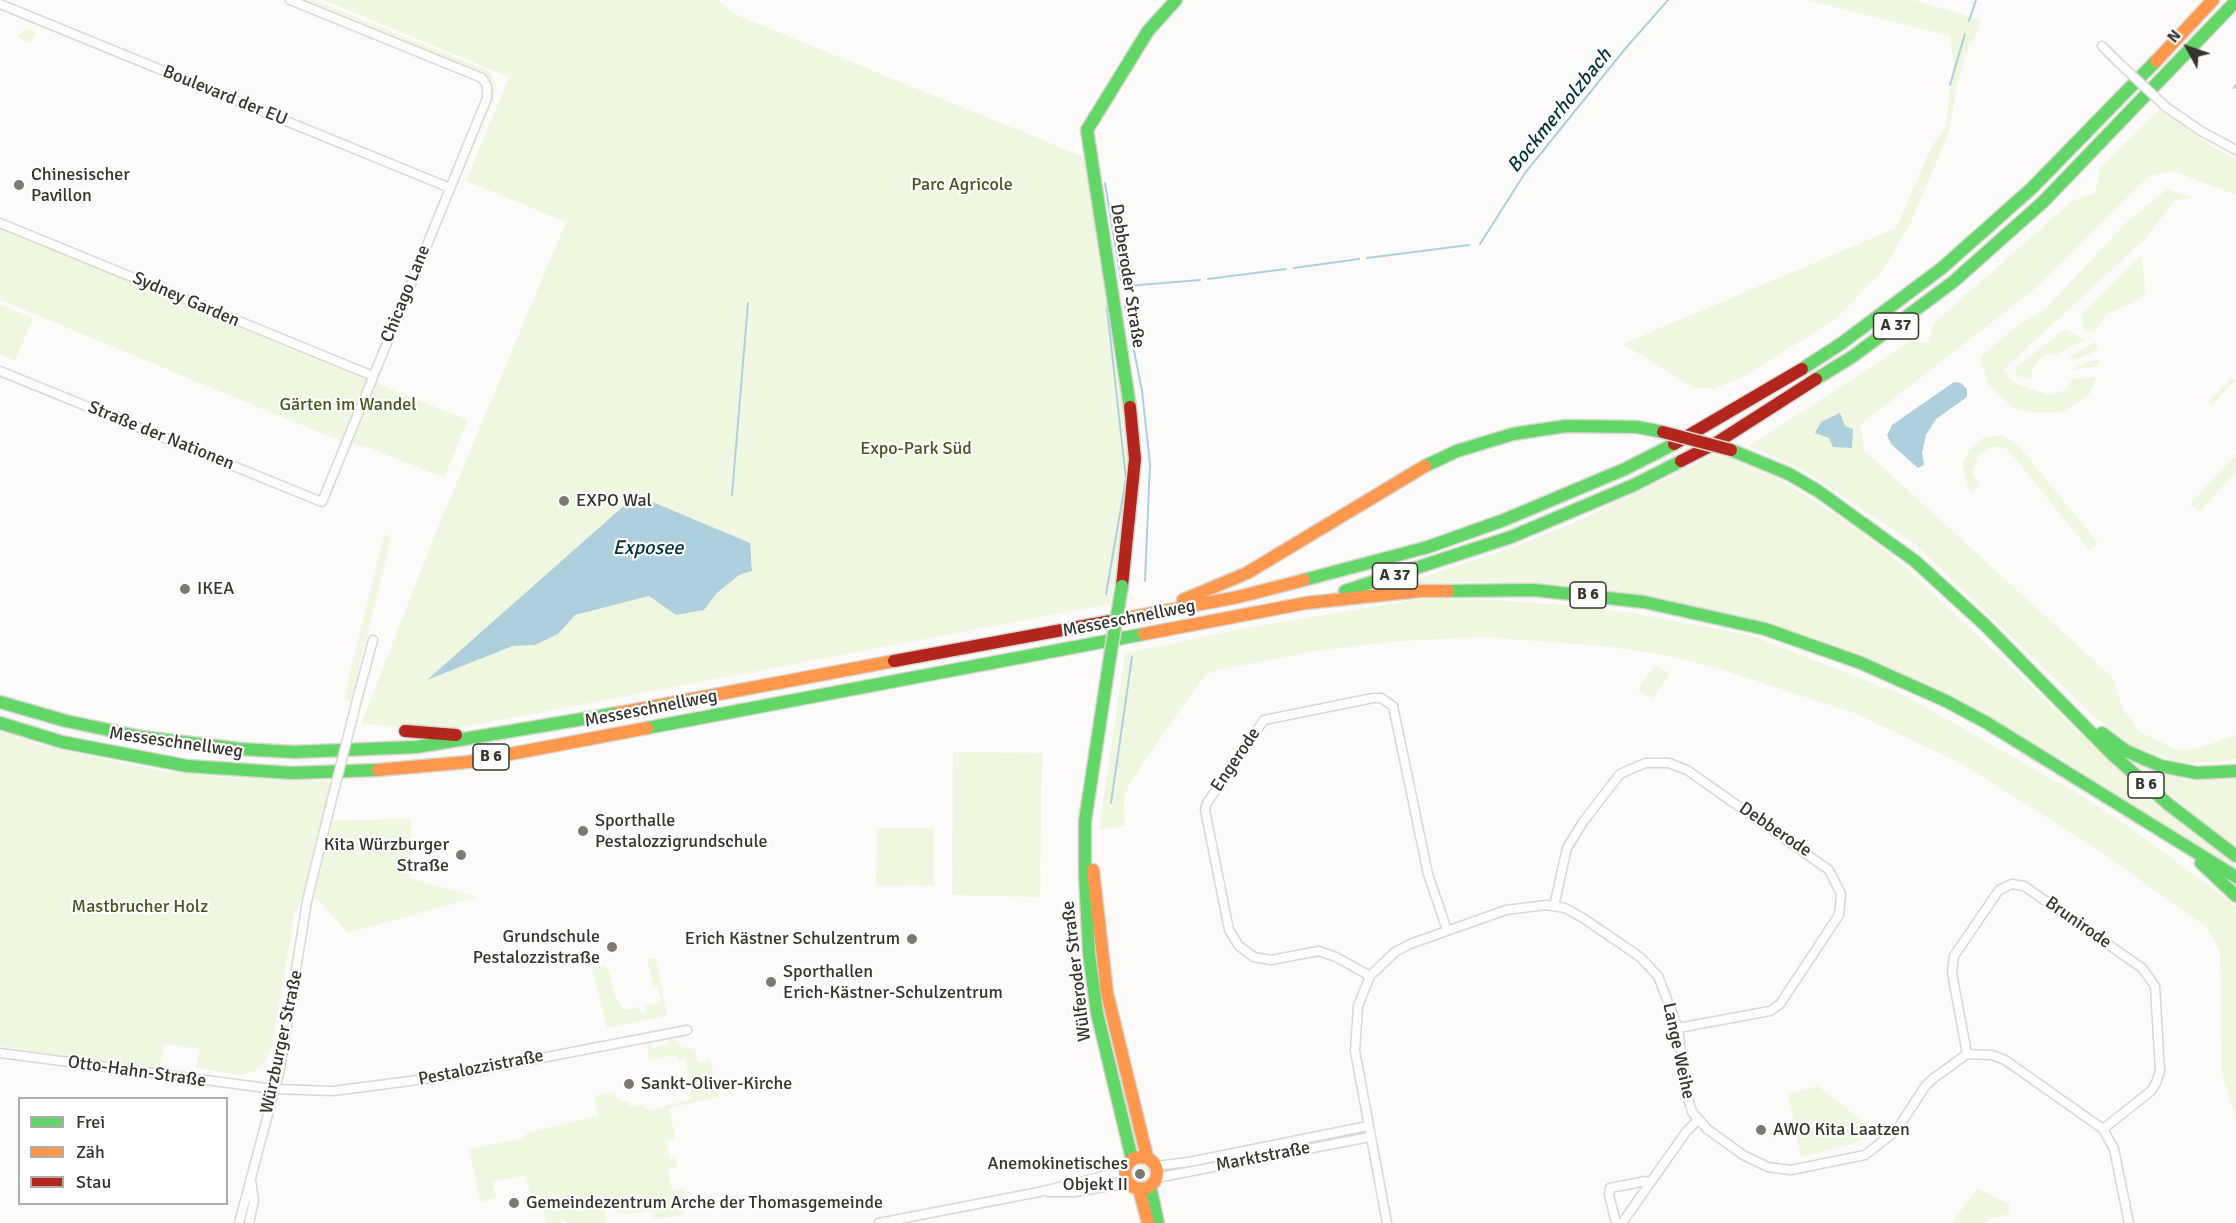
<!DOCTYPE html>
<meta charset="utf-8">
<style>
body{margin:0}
#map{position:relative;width:2236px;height:1223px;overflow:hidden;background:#fcfbf9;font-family:Signika,sans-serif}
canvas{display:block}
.legend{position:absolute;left:18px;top:1097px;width:210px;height:108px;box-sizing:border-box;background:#fff;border:2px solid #afadab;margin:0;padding:8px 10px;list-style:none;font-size:18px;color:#37332d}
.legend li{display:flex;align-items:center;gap:12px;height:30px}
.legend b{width:30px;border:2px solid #afadab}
.north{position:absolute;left:2158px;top:18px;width:60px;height:60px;-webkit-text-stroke:4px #fff;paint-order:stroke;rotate:310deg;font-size:16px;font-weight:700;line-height:24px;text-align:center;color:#37332d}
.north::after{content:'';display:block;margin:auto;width:21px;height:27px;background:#37332d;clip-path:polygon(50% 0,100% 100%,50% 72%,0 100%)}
</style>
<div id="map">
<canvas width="2236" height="1223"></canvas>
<ul class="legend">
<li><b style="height:8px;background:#63d668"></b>Frei</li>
<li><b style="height:8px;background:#ff974d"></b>Zäh</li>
<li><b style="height:8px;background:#b3261e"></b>Stau</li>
</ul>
<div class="north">N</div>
</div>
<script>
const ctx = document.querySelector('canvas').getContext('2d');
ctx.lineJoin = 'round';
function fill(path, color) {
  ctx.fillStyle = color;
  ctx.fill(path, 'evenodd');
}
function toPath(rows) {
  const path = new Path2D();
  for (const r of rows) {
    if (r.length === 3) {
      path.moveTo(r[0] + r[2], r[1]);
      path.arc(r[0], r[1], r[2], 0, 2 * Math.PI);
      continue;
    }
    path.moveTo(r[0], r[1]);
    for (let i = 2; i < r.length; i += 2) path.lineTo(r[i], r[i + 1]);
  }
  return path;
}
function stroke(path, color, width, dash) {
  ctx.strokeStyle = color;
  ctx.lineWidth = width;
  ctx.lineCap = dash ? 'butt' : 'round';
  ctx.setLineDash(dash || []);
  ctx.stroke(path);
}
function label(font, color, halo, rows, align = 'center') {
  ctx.font = font + ' Signika,sans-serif';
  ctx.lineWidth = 4.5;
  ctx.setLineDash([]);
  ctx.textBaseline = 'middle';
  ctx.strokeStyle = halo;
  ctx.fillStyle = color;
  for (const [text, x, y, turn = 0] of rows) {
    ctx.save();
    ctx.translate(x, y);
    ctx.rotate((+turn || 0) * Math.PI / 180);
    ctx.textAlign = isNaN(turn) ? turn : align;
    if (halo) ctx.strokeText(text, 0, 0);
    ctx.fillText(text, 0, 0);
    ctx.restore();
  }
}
fill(toPath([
 [303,0,314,0,484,69,490,73,497,85,489,111,486,109,493,86,485,74],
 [323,0,717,0,739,16,1084,157,1127,434,1129,471,1126,518,1110,604,443,731,361,724,436,532,566,222,466,181,509,77],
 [636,495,751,571,739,575,717,593,704,610,676,615,649,596,575,615,557,634,535,645,513,646,429,679],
 [1807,0,1914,0,1981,20,1973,43,1970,42,1957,84,1950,128,1944,145,1911,222,1882,271,1837,318,1747,375,1714,389,1694,388,1623,344,1896,228,1932,146,1945,128,1954,64,1950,36],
 [27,28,35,32,31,43,16,37],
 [2160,109,2215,148,2236,159,2236,195,2173,171,2148,177,2037,287,1861,424,1864,450,2113,678,2123,709,2140,732,2176,749,2196,749,2236,735,2236,759,2217,762,2179,763,2131,745,2091,714,1914,543,1801,469,1749,446,1911,341,1929,343,1933,324,2072,201,2095,193,2100,168],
 [2167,189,2194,198,2175,200,2146,238,2003,370,2014,383,2050,395,2065,390,2073,379,2097,377,2089,395,2061,413,2035,413,2013,408,1988,384,1980,357,2018,325,2045,309,2127,222],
 [0,223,373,376,381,385,468,420,444,478,370,448,345,443,0,300],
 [2142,254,2145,293,2137,301,2107,314,2094,332,2084,331,2081,315],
 [0,305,33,318,15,361,0,354],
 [2065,329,2085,339,2056,355,2045,354,2033,368,2031,379,2017,376,2015,368],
 [2095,342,2099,347,2095,351,2078,359,2068,358],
 [2099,359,2099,366,2071,370,2086,362],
 [2231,378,2234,381,2212,406,2208,402],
 [2001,435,2018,445,2098,543,2090,551,2010,452,2004,447,1990,447,1978,455,1973,473,1980,486,1972,493,1968,488,1962,466,1969,450,1983,438],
 [1718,453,1781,480,1849,523,1904,566,2123,773,2177,820,2236,865,2236,870,2046,750,1956,701,1670,601,1560,585,1465,582,1404,584,1517,546,1574,523],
 [2236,454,2236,472,2199,512,2190,504],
 [384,534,391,538,351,701,344,699,345,694],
 [1421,599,1493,600,1567,605,1632,613,1750,635,1908,697,2085,798,2128,826,2236,906,2236,1118,2222,1075,2220,950,2205,926,2098,850,1962,764,1857,714,1720,669,1670,656,1612,647,1485,637,1402,641,1322,650,1217,670,1207,674,1199,683,1131,781,1124,797,1125,826,1099,830,1125,653,1246,628],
 [1656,664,1670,674,1652,699,1638,689],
 [0,731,37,744,152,769,218,777,331,781,302,899,295,913,271,1049,265,1062,253,1072,241,1075,196,1068,200,1049,164,1044,159,1072,0,1046],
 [953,752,1042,753,1040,897,952,895],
 [2125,756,2236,778,2236,848,2201,821],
 [411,818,410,878,477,897,348,933,314,895,333,821],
 [877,828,934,828,934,886,876,885],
 [656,958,667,1016,607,1028,592,967,605,966,609,970,615,996,624,1010,640,1007,641,1012,646,1011,645,1006,661,1002,658,986,653,987,647,959],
 [667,1033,682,1047,695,1049,698,1063,710,1060,719,1097,669,1108,675,1139,666,1141,670,1159,676,1158,678,1166,668,1170,672,1190,684,1188,688,1207,683,1208,684,1215,653,1219,651,1211,622,1215,621,1212,616,1213,614,1209,605,1211,607,1222,603,1223,569,1223,560,1218,561,1223,546,1223,540,1195,531,1197,525,1175,493,1182,496,1198,480,1202,469,1149,523,1138,529,1132,598,1116,594,1096,615,1092,616,1097,622,1102,629,1101,630,1107,643,1104,645,1109,655,1109,692,1099,686,1060,678,1061,676,1055,649,1060,646,1037,650,1036,653,1048,669,1044],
 [1818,1086,1874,1130,1856,1143,1801,1157,1788,1093],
 [1141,1174,9],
 [1977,1188,2009,1204,2009,1214,1989,1219,1987,1223,1952,1223]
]), '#f0f7e1');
fill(toPath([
 [1954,382,1961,383,1967,389,1967,397,1936,419,1926,435,1922,453,1924,465,1918,468,1891,444,1887,435,1892,425],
 [1840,413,1845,426,1853,429,1852,448,1833,447,1829,438,1815,433,1821,422],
 [636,495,750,543,752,571,739,575,717,593,704,610,676,615,649,596,575,615,558,634,535,645,513,646,427,680]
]), '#aed0dc');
stroke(toPath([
 [1969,21,1976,0],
 [1950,85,1965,34],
 [2234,88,2236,85],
 [1105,183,1121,280],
 [1480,244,1525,173,1625,49,1668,0],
 [1367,258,1469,245],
 [1294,268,1359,259],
 [1208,279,1286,269],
 [1127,286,1200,280],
 [1125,305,1142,391,1150,464,1145,581],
 [732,495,748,303],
 [1106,594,1126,479,1107,308],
 [1111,803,1132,657]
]), '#aed0dc', 2);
const street = toPath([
 [0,4,450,188],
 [2102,46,2118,62],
 [2166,107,2201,131,2236,150],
 [0,223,373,376],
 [0,371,322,502,487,98,487,86,482,78,290,0],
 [358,696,373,640],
 [1554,906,1567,848,1583,822,1620,774,1645,763,1669,763,1687,770,1829,870,1841,894,1839,915,1780,1004,1770,1011,1678,1028],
 [1370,976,1336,957,1319,951,1271,960,1254,957,1239,946,1229,930,1205,810,1207,803,1264,720,1373,698,1381,698,1393,706,1428,874,1447,930],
 [0,1053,274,1089,333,1091,448,1076,687,1030],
 [1967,1054,1952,973,1954,956,1999,890,2012,884,2024,886,2142,968,2155,986,2160,1071,2156,1083,2151,1091,2103,1129],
 [1156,1166,1189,1162,1368,1126],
 [1156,1178,1370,1137],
 [1048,1192,1074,1192,1129,1183],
 [239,1223,280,1069,307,901,327,819],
 [249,1223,254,1200,251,1181],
 [879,1223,1039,1192,1112,1174,1125,1168],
 [1387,1223,1355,1051,1358,1006,1370,976,1395,952,1410,944,1506,910,1546,905,1565,908,1583,918,1640,957,1658,976,1678,1028,1686,1091,1692,1112,1707,1129,1743,1155,1768,1167,1791,1170,1865,1155,1896,1131,1926,1085,1934,1078,1967,1054,1992,1055,2005,1060,2103,1129,2114,1149,2129,1223],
 [1616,1223,1609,1195,1610,1188,1646,1181,1650,1183],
 [1622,1223,1686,1132,1698,1120]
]);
const fast = toPath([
 [1802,369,1842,343,1942,268,2032,188,2156,61],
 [1816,379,1852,357,1953,282,2043,202,2236,1],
 [1130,407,1087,130,1148,31,1176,0],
 [1731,450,1789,474,1818,491,1915,561,1985,625,2112,754,2168,804,2236,856],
 [1425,466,1457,451,1513,434,1566,426,1637,427,1663,432],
 [1304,580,1428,547,1504,520,1625,469,1674,444],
 [1345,591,1511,537,1634,485,1681,461],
 [1448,591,1534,590,1644,602,1765,629,1861,663,1946,701,1987,723,2236,877],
 [1110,657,1085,821,1085,875,1089,953,1097,1013,1132,1159],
 [0,702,66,721,142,737,240,749,294,752,417,747,618,713],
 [0,723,62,742,187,766,292,773,378,770],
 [647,728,1144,634],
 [2102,733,2126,751,2161,766,2197,773,2236,771],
 [2201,863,2236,896],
 [1150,1186,1158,1223]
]);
const slow = toPath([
 [2156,61,2213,0],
 [1183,600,1247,573,1425,466],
 [1127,618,1238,597,1304,580],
 [1144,634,1306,603,1420,591,1448,591],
 [618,713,894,661],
 [378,770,468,762,647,728],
 [1093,870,1107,993,1147,1157],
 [1141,1173,16],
 [1139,1189,1148,1223]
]);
const jam = toPath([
 [1674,444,1802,369],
 [1681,461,1716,443,1816,379],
 [1122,586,1135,459,1130,407],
 [894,661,1127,618],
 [405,731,456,735]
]);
stroke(street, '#dad7d3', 11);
stroke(fast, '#dad7d3', 15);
stroke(slow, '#dad7d3', 15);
stroke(jam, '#dad7d3', 15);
stroke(street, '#fffefe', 8);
stroke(fast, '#63d668', 12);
stroke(slow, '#ff974d', 12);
stroke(jam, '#b3261e', 12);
const streetBridge = toPath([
 [2118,62,2166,107],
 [327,819,358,696]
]);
const fastBridge = toPath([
 [1110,657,1122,586]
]);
const jamBridge = toPath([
 [1663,432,1731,450]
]);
stroke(streetBridge, '#dad7d3', 11, []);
stroke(fastBridge, '#dad7d3', 15, []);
stroke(jamBridge, '#dad7d3', 15, []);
stroke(streetBridge, '#fffefe', 8);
stroke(fastBridge, '#63d668', 12);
stroke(jamBridge, '#b3261e', 12);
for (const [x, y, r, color] of [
 [19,185,6,"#7c7974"],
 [564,501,6,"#7c7974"],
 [185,589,6,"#7c7974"],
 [583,831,6,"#7c7974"],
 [461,855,6,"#7c7974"],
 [912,939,6,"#7c7974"],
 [612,947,6,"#7c7974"],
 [771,982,6,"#7c7974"],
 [629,1084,6,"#7c7974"],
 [1761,1130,6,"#7c7974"],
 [1140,1174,6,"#7c7974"],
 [514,1203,6,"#7c7974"]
]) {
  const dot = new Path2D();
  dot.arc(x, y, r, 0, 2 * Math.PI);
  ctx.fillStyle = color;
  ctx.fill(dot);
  stroke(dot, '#fff', 2);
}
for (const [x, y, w] of [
 [1896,326,45],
 [1395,576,45],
 [1588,595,36],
 [491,757,36],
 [2146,785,36]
]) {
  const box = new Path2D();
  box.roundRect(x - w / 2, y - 13, w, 26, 4.5);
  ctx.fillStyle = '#fff';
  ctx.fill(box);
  stroke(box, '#37332d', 1.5);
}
label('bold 16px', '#37332d', null, [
 ["A 37",1896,326],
 ["A 37",1395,576],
 ["B 6",1588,595],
 ["B 6",491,757],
 ["B 6",2146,785]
]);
label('18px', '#37332d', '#fff', [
 ["Boulevard der EU",225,96,22],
 ["Debberoder Straße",1127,276,81],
 ["Chicago Lane",406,294,-68],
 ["Sydney Garden",186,300,23],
 ["Straße der Nationen",161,436,22],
 ["Messeschnellweg",1129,619,-11],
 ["Messeschnellweg",651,709,-11],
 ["Messeschnellweg",176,743,8],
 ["Engerode",1236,760,-56],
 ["Debberode",1775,830,34],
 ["Brunirode",2078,923,35],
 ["Wülferoder Straße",1077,971,-97],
 ["Würzburger Straße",282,1042,-78],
 ["Lange Weihe",1678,1051,78],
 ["Pestalozzistraße",481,1068,-11],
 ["Otto-Hahn-Straße",137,1072,8],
 ["Marktstraße",1263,1157,-11]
]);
label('18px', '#37332d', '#fff', [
 ["Chinesischer",31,175],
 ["Pavillon",31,196],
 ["EXPO Wal",576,501],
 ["IKEA",197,589],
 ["Sporthalle",595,821],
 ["Pestalozzigrundschule",595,842],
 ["Kita Würzburger",449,845,"right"],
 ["Straße",449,866,"right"],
 ["Grundschule",600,937,"right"],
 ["Pestalozzistraße",600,958,"right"],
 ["Erich Kästner Schulzentrum",900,939,"right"],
 ["Sporthallen",783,972],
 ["Erich-Kästner-Schulzentrum",783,993],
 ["Sankt-Oliver-Kirche",641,1084],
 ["AWO Kita Laatzen",1773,1130],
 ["Anemokinetisches",1128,1164,"right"],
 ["Objekt II",1128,1185,"right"],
 ["Gemeindezentrum Arche der Thomasgemeinde",526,1203]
], 'left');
label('18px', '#48571b', '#fff', [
 ["Parc Agricole",962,185],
 ["Gärten im Wandel",348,405],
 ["Expo-Park Süd",916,449],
 ["Mastbrucher Holz",140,907]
]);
label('italic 20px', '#03313e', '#fff', [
 ["Bockmerholzbach",1560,111,-51],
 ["Exposee",648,549]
]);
</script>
